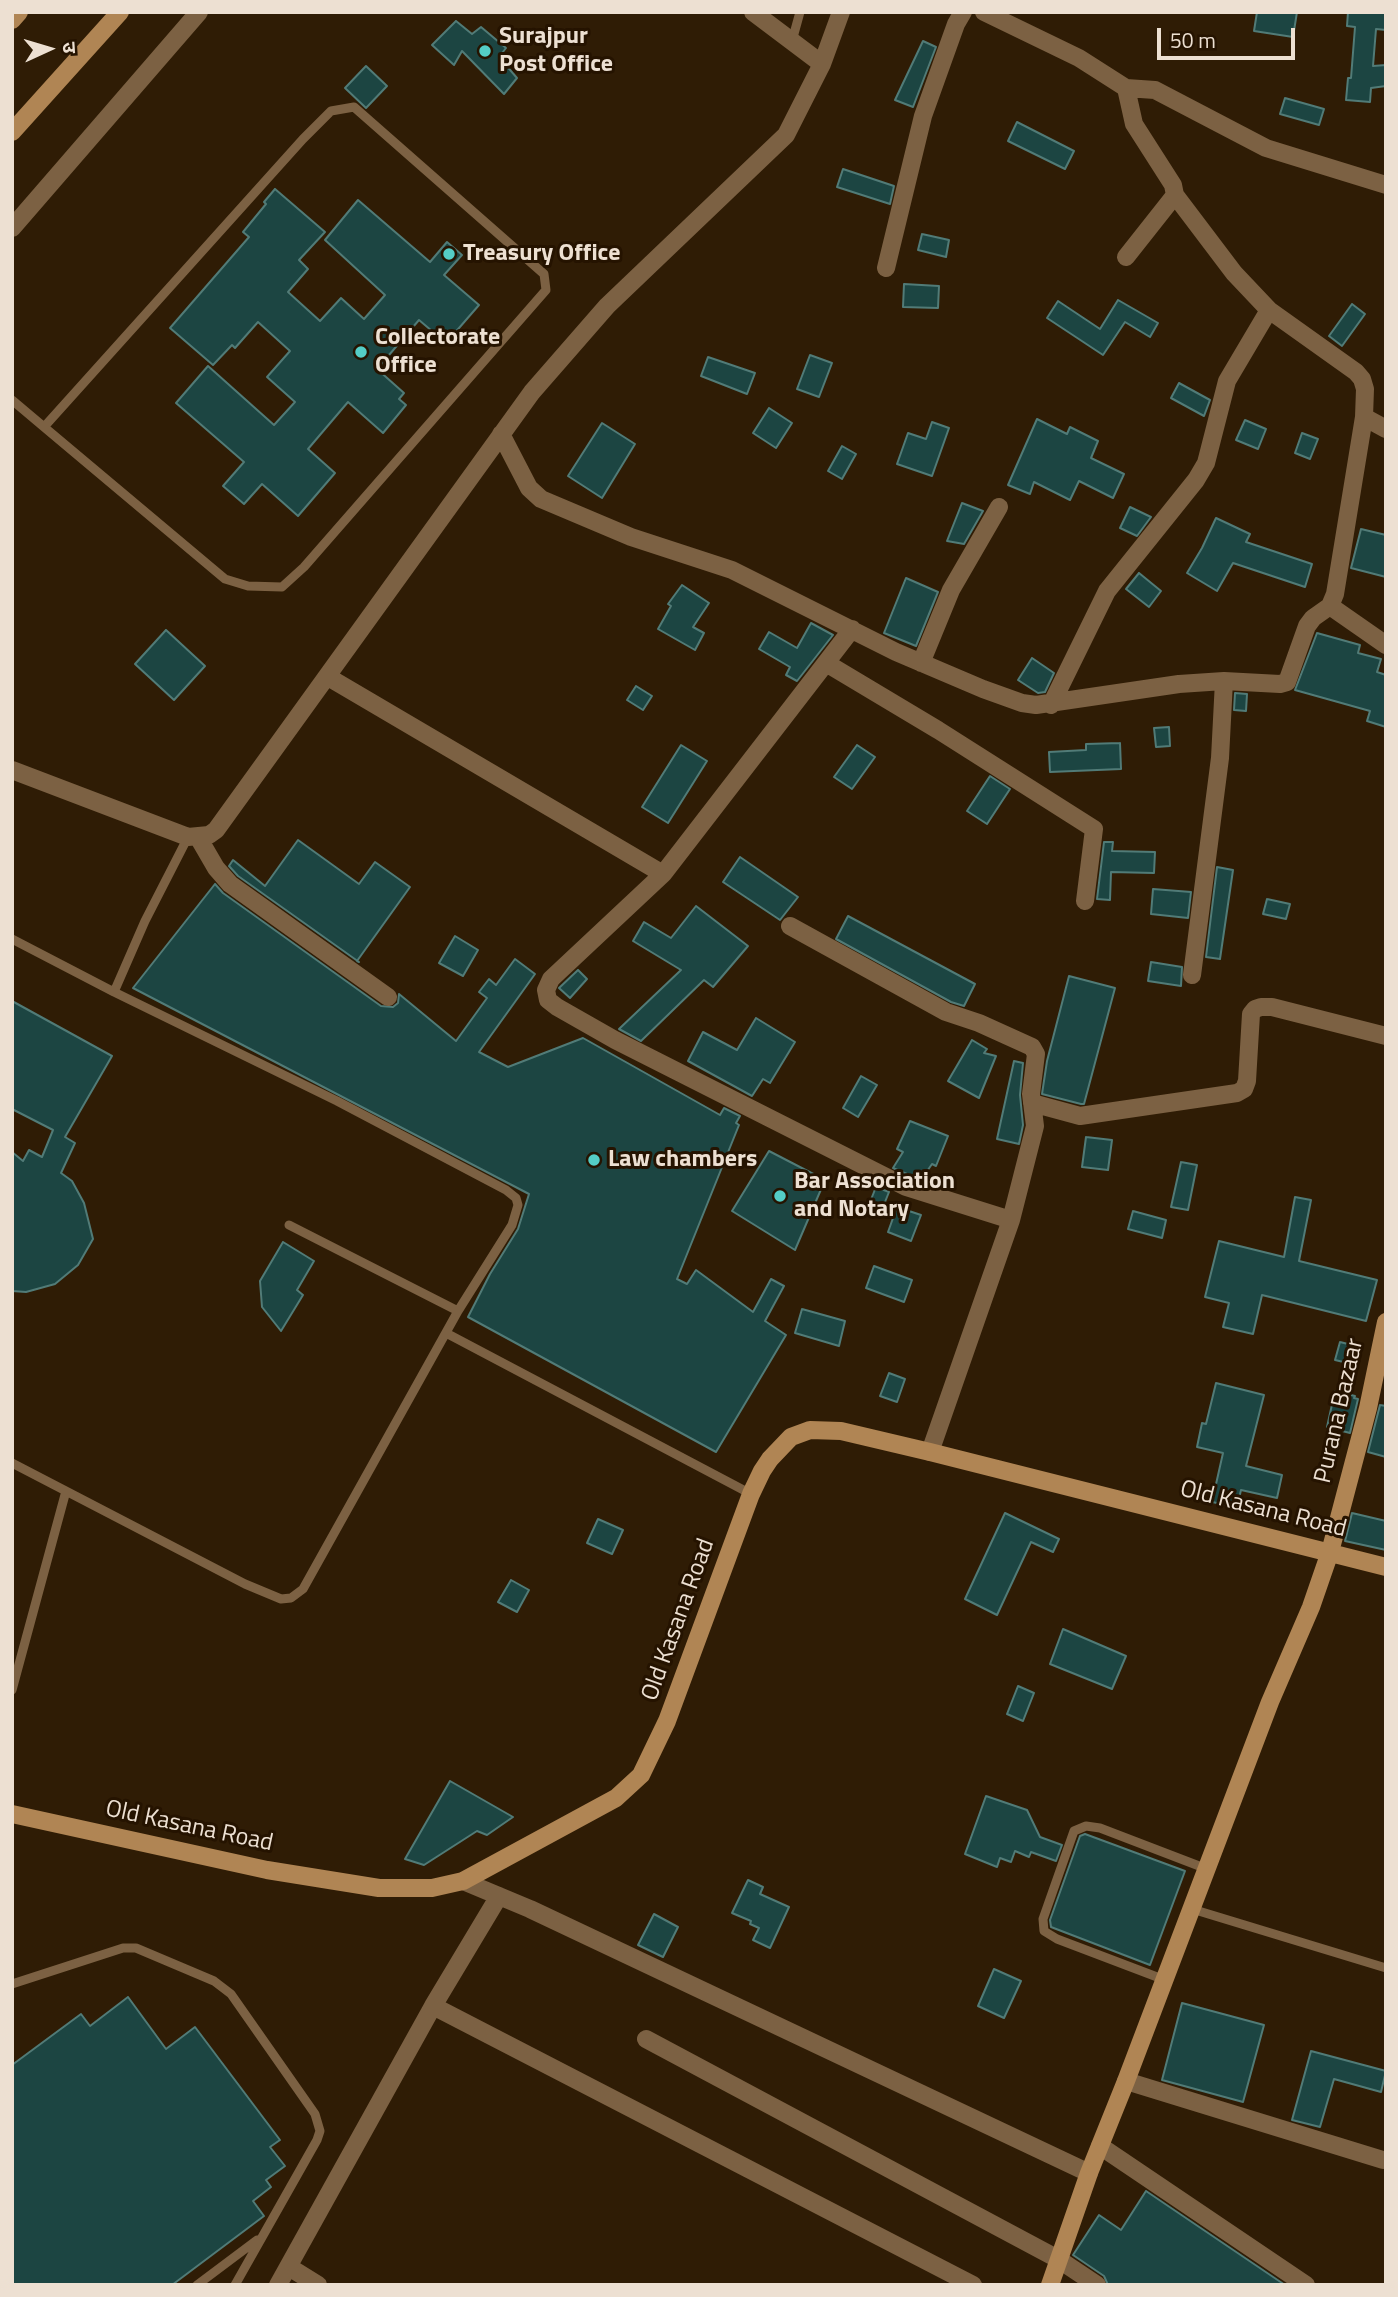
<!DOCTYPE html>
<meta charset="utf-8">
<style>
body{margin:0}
#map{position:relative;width:1398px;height:2297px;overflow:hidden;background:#2f1c05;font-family:"Titillium Web","Noto Sans Devanagari",sans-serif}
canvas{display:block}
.frame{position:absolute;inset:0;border:14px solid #ede0d2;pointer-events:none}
.north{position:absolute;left:14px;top:14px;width:70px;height:70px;-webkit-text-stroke:5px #251300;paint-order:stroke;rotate:86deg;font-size:19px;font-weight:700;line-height:28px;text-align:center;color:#ede0d2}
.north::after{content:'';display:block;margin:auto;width:24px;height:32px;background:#ede0d2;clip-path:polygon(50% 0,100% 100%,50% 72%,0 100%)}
.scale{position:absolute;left:1157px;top:28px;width:138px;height:32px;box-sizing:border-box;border:4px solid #ede0d2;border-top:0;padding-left:9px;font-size:21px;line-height:24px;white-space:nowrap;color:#ede0d2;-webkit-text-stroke:5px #251300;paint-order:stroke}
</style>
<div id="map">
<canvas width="1398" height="2297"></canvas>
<div class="frame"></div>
<div class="north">उ</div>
<div class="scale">50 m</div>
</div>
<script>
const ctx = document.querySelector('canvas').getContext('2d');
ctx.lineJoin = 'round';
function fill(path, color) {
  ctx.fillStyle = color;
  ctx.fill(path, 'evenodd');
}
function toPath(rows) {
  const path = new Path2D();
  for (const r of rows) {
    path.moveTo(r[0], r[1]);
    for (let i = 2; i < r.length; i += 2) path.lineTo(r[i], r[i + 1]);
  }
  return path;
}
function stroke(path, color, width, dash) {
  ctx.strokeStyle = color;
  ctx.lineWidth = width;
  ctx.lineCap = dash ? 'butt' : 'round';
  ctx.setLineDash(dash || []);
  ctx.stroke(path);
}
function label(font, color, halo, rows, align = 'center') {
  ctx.font = font + ' "Titillium Web",sans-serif';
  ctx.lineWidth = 6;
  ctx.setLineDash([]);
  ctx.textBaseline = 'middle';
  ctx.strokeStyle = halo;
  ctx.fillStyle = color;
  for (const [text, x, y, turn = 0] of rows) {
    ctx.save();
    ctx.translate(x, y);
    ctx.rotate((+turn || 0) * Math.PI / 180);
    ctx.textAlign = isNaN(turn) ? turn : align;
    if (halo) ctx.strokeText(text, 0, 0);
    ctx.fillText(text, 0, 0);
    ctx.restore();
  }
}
const building = toPath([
 [1257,12,1297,12,1293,37,1254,31,1257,12],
 [1348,12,1386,12,1386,30,1376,29,1373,66,1386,65,1386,86,1371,88,1370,102,1346,100,1348,78,1351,78,1355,27,1347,26,1348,12],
 [456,21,472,34,481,27,506,48,499,57,517,78,504,94,462,51,454,65,432,45,456,21],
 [923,41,936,47,913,107,895,100,923,41],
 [366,66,387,86,366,108,345,88,366,66],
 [1285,98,1324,109,1319,125,1280,114,1285,98],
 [1017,122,1074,151,1065,169,1008,141,1017,122],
 [843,169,894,186,890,204,837,187,843,169],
 [275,189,325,232,299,260,308,269,288,292,320,321,341,298,364,319,385,295,325,240,358,200,430,262,447,242,462,255,444,275,479,305,446,343,419,320,377,369,404,393,399,399,406,405,383,433,348,402,308,449,335,473,298,516,262,484,244,504,223,486,244,462,176,403,208,366,274,425,295,402,267,377,290,351,258,322,235,348,232,345,213,365,170,328,249,237,243,232,266,204,264,202,275,189],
 [922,234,949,240,946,257,918,250,922,234],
 [904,284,939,286,938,308,903,307,904,284],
 [1118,300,1158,323,1150,337,1125,322,1103,355,1047,318,1058,301,1100,329,1118,300],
 [1352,304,1365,314,1342,346,1329,336,1352,304],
 [810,355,832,363,819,397,797,389,810,355],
 [708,357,755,373,747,394,701,376,708,357],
 [1179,383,1210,400,1204,416,1171,398,1179,383],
 [769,408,792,423,776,448,753,433,769,408],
 [1037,419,1067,434,1070,427,1098,441,1091,458,1124,474,1113,498,1079,481,1070,500,1034,482,1030,494,1008,485,1037,419],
 [1245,420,1266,429,1258,449,1236,440,1245,420],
 [932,422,949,428,932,476,897,464,908,433,926,439,932,422],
 [602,423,635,444,602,498,568,476,602,423],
 [1302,433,1318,439,1310,459,1295,453,1302,433],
 [842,446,856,454,842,479,828,471,842,446],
 [962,503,983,511,964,544,947,541,962,503],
 [1130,507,1151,517,1137,536,1120,528,1130,507],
 [1216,518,1250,534,1246,542,1312,564,1305,587,1233,563,1217,591,1187,573,1202,548,1216,518],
 [1361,529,1386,535,1386,577,1351,568,1361,529],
 [1139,573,1161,591,1149,607,1126,589,1139,573],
 [906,578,938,592,916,646,884,633,906,578],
 [682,585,709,603,693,627,704,633,695,650,658,629,671,606,668,604,682,585],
 [811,623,833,635,797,681,786,675,790,667,759,649,769,632,797,648,811,623],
 [166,630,205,666,174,700,135,664,166,630],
 [1317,633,1360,645,1358,653,1381,659,1377,672,1386,675,1386,727,1367,721,1370,711,1295,690,1317,633],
 [1032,658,1054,673,1045,692,1038,693,1018,680,1032,658],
 [636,686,652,696,643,710,627,700,636,686],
 [1235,693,1247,694,1246,711,1234,710,1235,693],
 [1169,727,1170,746,1156,747,1154,728,1169,727],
 [1120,743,1121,769,1050,772,1049,752,1086,750,1086,744,1120,743],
 [681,745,707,761,668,823,642,807,681,745],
 [857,745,875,757,852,789,834,777,857,745],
 [990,776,1010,789,987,824,967,811,990,776],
 [298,840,359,884,375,862,410,887,357,961,359,962,238,876,229,866,233,860,265,886,298,840],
 [1104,842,1113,842,1112,851,1155,852,1154,873,1111,872,1110,900,1097,899,1104,842],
 [740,857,798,897,780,920,723,882,740,857],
 [1217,867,1233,870,1220,959,1206,957,1217,867],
 [215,884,223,893,381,1006,393,1007,398,1003,399,994,456,1041,487,998,479,992,489,979,496,985,515,959,535,974,479,1052,508,1067,583,1038,720,1115,724,1108,740,1116,736,1123,739,1125,677,1279,687,1284,696,1270,753,1312,771,1279,784,1286,765,1321,786,1335,716,1452,468,1317,490,1274,518,1229,529,1194,133,988,215,884],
 [1153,889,1191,892,1188,918,1151,914,1153,889],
 [1267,899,1290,904,1286,919,1263,914,1267,899],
 [696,906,748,946,713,987,704,980,641,1041,619,1029,681,970,633,941,644,922,671,938,696,906],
 [848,916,975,984,964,1006,951,1002,836,939,848,916],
 [455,936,478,950,463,976,439,963,455,936],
 [1151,962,1182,967,1181,986,1148,981,1151,962],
 [578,970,587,979,570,998,559,988,578,970],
 [1069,976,1115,988,1084,1104,1081,1104,1042,1094,1047,1061,1069,976],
 [12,1001,112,1056,65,1137,75,1143,61,1173,72,1181,84,1203,93,1239,78,1265,55,1284,26,1292,12,1291,12,1152,23,1161,29,1150,42,1157,53,1130,12,1109,12,1001],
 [756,1018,795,1042,770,1083,763,1079,752,1096,688,1061,703,1032,737,1050,756,1018],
 [972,1040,987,1049,984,1053,996,1056,979,1098,948,1081,972,1040],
 [1014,1061,1023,1063,1020,1095,1023,1125,1019,1144,997,1139,1014,1061],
 [861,1076,877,1085,858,1117,843,1108,861,1076],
 [910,1121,948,1136,936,1166,932,1164,921,1180,893,1168,903,1152,897,1149,910,1121],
 [1086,1137,1112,1140,1108,1170,1082,1167,1086,1137],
 [769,1151,825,1180,795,1250,732,1211,769,1151],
 [1181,1162,1197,1165,1188,1210,1171,1207,1181,1162],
 [876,1187,889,1192,881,1212,868,1207,876,1187],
 [1295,1197,1311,1200,1299,1261,1377,1280,1366,1321,1262,1295,1253,1334,1223,1327,1229,1303,1205,1297,1219,1241,1284,1257,1295,1197],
 [897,1207,921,1215,911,1241,888,1232,897,1207],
 [1133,1211,1166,1220,1162,1238,1128,1229,1133,1211],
 [283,1242,314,1261,297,1290,303,1295,281,1331,262,1307,260,1281,283,1242],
 [874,1266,912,1280,904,1302,866,1288,874,1266],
 [802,1309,845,1321,839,1346,795,1333,802,1309],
 [1340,1342,1356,1346,1352,1364,1335,1360,1340,1342],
 [889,1373,905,1379,897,1402,880,1396,889,1373],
 [1216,1383,1264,1395,1246,1466,1282,1475,1277,1498,1241,1490,1237,1507,1212,1502,1223,1453,1197,1447,1202,1423,1206,1424,1216,1383],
 [1335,1391,1355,1396,1354,1398,1358,1399,1350,1433,1327,1427,1335,1391],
 [1380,1405,1386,1406,1386,1457,1368,1452,1380,1405],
 [1005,1513,1059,1539,1053,1552,1031,1542,997,1615,965,1599,1005,1513],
 [1352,1513,1386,1521,1386,1550,1345,1541,1352,1513],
 [598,1519,623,1530,612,1554,587,1543,598,1519],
 [511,1580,529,1590,517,1612,498,1602,511,1580],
 [1063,1629,1126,1656,1112,1689,1050,1664,1063,1629],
 [1018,1686,1034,1693,1023,1721,1007,1714,1018,1686],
 [450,1781,513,1817,487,1835,477,1831,424,1865,405,1859,450,1781],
 [986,1796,1027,1810,1040,1837,1062,1845,1056,1861,1031,1852,1029,1857,1015,1851,1011,1862,1000,1858,997,1867,965,1854,986,1796],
 [1085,1834,1185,1871,1150,1965,1051,1927,1050,1920,1080,1836,1085,1834],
 [748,1880,763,1887,760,1894,789,1907,770,1948,753,1940,759,1928,750,1924,751,1921,732,1913,748,1880],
 [654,1914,678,1927,663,1957,638,1945,654,1914],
 [994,1969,1021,1981,1004,2018,978,2006,994,1969],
 [128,1997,166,2049,195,2027,280,2140,270,2147,285,2166,266,2180,271,2187,253,2201,264,2216,172,2285,12,2285,12,2065,81,2014,90,2026,128,1997],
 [1182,2003,1264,2025,1243,2102,1162,2080,1182,2003],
 [1311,2051,1386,2071,1381,2092,1334,2079,1320,2127,1292,2120,1311,2051],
 [1146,2191,1285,2285,1108,2285,1104,2276,1073,2255,1099,2215,1121,2230,1146,2191]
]);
fill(building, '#1c4542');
stroke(building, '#517b77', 2);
stroke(toPath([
 [792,41,800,12],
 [12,400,44,427,225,579,248,586,282,587,304,567,546,290,544,274,354,107,331,111,303,139,44,427],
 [12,939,114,992,337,1101,506,1190,516,1198,518,1205,512,1225,458,1311,303,1589,291,1598,281,1599,245,1584,12,1463],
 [114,992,145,921,188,837],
 [289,1225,458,1311],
 [446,1333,751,1494],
 [12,1690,66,1491],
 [1192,1909,1386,1968],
 [1165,1980,1057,1939,1044,1931,1043,1919,1074,1831,1086,1826,1100,1828,1207,1869],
 [12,1984,123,1948,136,1948,214,1981,231,1994,315,2114,320,2131,317,2140,235,2285],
 [197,2285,257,2240]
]), '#7c6143', 9);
stroke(toPath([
 [753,12,822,64],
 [984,12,1079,58,1126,88,1155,90,1266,148,1386,185],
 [1126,88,1134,124,1173,185,1175,195,1234,273,1269,310,1356,372,1362,379,1365,389,1364,417],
 [12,228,199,12],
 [1126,257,1175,195],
 [886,268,923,116,956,24,963,12],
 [501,434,529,488,541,499,631,537,732,570,896,652,983,689,1022,703,1036,705,1179,684,1224,681,1280,684,1287,682,1307,626,1313,618,1330,606,1335,594,1364,417,1386,429],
 [1330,606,1386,645],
 [826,663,938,730,1094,829,1085,901],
 [921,663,951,590,999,507],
 [328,677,663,874,852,629],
 [1051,705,1107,591,1196,480,1206,463,1227,381,1269,310],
 [12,770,188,837,209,835,216,830,532,392,607,306,786,135,822,64,841,12],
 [198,837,216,868,230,884,388,997],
 [663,874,551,979,546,990,548,1000,557,1007,615,1040,906,1187,1011,1220],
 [790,926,946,1012,979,1023,1032,1047,1036,1054,1031,1094,1035,1126,1011,1220,930,1452],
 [1192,975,1220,758,1224,681],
 [1032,1103,1080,1116,1237,1093,1244,1089,1247,1081,1251,1014,1255,1009,1261,1007,1272,1007,1386,1036],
 [463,1881,530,1909,1089,2173],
 [433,2006,973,2285],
 [646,2039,1058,2259,1097,2285],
 [1126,2081,1383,2160],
 [1100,2146,1306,2285],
 [289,2267,318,2285],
 [278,2285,433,2006,499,1896]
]), '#7c6143', 18);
stroke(toPath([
 [12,20,19,12],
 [12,132,120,12],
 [12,1814,267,1870,379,1888,432,1888,463,1881,616,1798,641,1775,667,1721,751,1494,762,1471,770,1459,791,1437,810,1430,841,1431,930,1452,1386,1567],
 [1050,2285,1089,2173,1126,2081,1270,1702,1311,1607,1330,1552,1368,1408,1386,1322]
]), '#b08554', 18);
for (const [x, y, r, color] of [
 [485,51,7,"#54cdc6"],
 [449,254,7,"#54cdc6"],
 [361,352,7,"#54cdc6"],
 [594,1160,7,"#54cdc6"],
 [780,1196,7,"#54cdc6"]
]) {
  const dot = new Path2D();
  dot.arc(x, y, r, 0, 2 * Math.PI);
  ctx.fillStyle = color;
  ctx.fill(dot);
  stroke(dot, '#251300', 2.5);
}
label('bold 24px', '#ede0d2', '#251300', [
 ["Surajpur",499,37],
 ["Post Office",499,65],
 ["Treasury Office",463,254],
 ["Collectorate",375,338],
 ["Office",375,366],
 ["Law chambers",608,1160],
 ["Bar Association",794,1182],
 ["and Notary",794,1210]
], 'left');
label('24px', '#ede0d2', '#251300', [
 ["Purana Bazaar",1340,1411,-77],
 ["Old Kasana Road",1263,1510,14],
 ["Old Kasana Road",679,1620,-70],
 ["Old Kasana Road",189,1827,12]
]);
</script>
